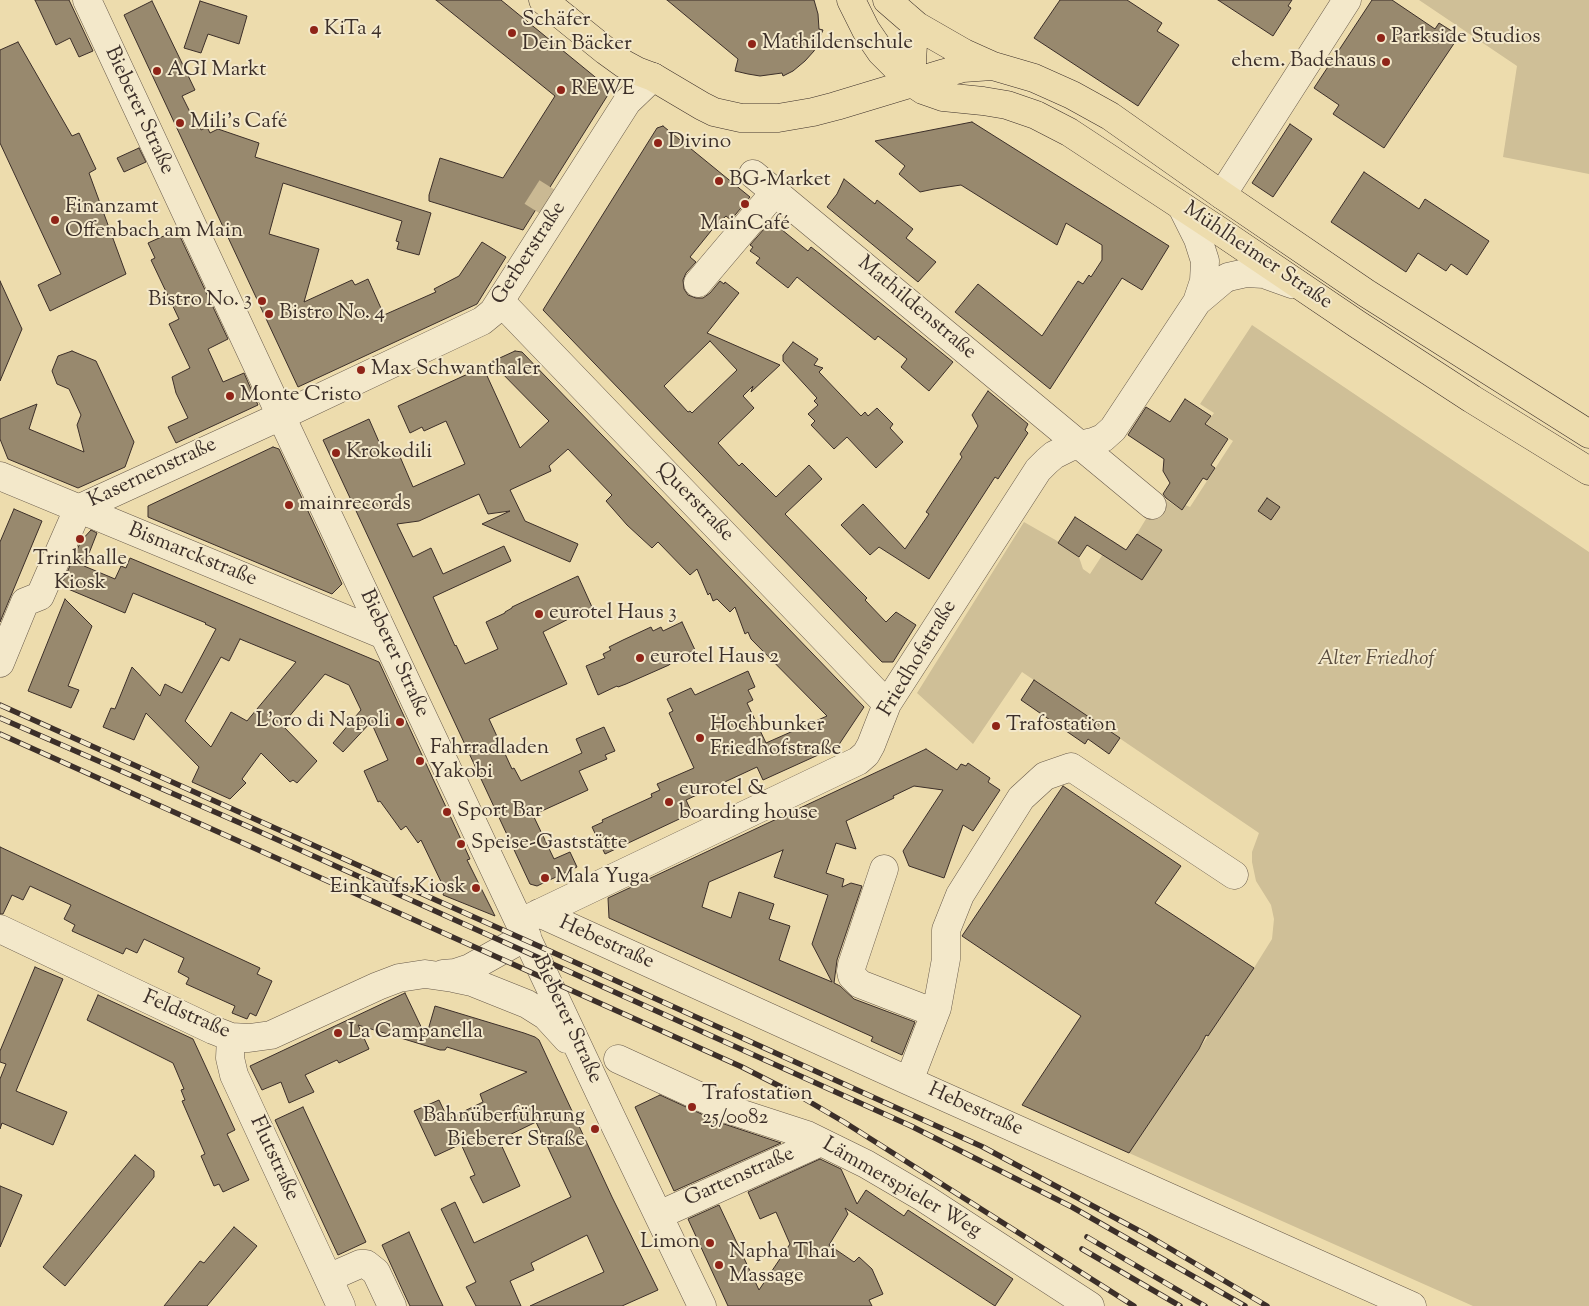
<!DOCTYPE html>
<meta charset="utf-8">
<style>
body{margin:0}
canvas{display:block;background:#eddcad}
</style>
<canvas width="1589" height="1306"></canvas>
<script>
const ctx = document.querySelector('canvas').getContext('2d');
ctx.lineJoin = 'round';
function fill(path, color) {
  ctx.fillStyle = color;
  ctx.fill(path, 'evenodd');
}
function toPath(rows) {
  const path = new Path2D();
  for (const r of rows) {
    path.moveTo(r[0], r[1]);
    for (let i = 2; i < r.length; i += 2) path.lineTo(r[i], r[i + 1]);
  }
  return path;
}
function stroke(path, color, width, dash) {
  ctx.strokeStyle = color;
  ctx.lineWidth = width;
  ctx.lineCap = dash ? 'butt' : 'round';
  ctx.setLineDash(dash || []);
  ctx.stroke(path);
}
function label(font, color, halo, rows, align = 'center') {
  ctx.font = font + ' "Sorts Mill Goudy",serif';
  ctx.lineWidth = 4;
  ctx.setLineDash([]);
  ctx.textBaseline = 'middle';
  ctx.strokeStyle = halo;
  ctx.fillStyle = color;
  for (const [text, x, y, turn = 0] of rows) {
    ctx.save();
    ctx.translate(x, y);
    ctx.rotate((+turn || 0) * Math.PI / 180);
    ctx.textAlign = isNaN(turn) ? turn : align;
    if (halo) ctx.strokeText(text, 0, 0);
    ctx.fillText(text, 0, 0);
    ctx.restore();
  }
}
fill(toPath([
 [1419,0,1589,0,1589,174,1503,157,1517,66],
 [1252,325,1589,552,1589,1306,1473,1306,1129,1153,1252,971,1272,939,1274,919,1271,905,1256,881,1252,862,1252,852,1259,833,1022,672,973,744,917,693,1024,522,1059,542,1058,543,1079,557,1083,569,1090,574,1112,540,1127,550,1160,496,1182,510,1185,505,1190,507,1233,441,1206,424,1214,413,1200,404]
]), '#cfbf97');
const building = toPath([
 [35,0,69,0,93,51,79,57,70,38,56,45,35,0],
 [436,0,501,0,611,90,523,230,429,201,429,195,440,158,503,178,555,96,436,0],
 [667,0,814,0,818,14,819,29,823,30,814,51,805,61,793,71,783,76,782,73,760,76,748,74,735,71,738,59,667,0],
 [1060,0,1127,0,1162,23,1157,31,1179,45,1138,106,1034,38,1060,0],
 [1218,0,1292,0,1288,6,1291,8,1273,36,1218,0],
 [1372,0,1392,0,1435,29,1439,23,1458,35,1454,41,1455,42,1384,148,1333,114,1339,105,1314,88,1372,0],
 [152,1,195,90,182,96,198,128,200,127,201,130,207,127,210,133,218,129,259,143,255,157,431,213,419,255,397,249,399,242,396,241,402,221,283,183,269,234,319,249,304,302,352,280,355,285,368,279,384,315,436,292,434,289,459,276,482,242,506,257,477,304,298,387,124,15,152,1],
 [200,1,247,16,239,44,208,34,201,53,184,48,200,1],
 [18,42,72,136,79,133,96,169,89,173,126,274,50,311,38,285,61,274,0,143,0,50,18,42],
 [972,122,1169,246,1142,290,1122,278,1050,389,955,312,978,284,1042,336,1078,281,1083,284,1089,275,1091,277,1102,260,1102,245,1066,223,1057,245,961,185,934,189,920,192,899,174,905,166,875,141,972,122],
 [1290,124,1312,139,1273,197,1252,183,1290,124],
 [663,126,750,197,731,220,726,216,715,226,690,257,696,262,686,273,683,280,684,289,688,295,696,298,703,298,710,293,720,281,724,284,725,282,739,293,707,333,780,365,751,392,753,386,743,396,754,408,718,443,739,466,742,463,776,497,809,465,822,479,785,514,857,588,867,598,865,600,886,622,896,612,916,625,893,662,882,662,543,310,657,128,663,126],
 [710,341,737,370,692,413,690,411,688,412,664,386,710,341],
 [139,148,146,162,124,172,117,158,139,148],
 [1364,172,1419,209,1425,199,1489,241,1467,275,1451,264,1446,271,1418,253,1406,272,1331,222,1364,172],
 [844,179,875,204,877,200,913,229,906,238,936,262,918,282,827,207,837,194,844,179],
 [771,221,808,251,811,247,820,254,953,362,929,391,901,367,907,359,883,340,878,336,875,340,797,277,788,288,756,263,760,258,750,251,753,247,750,245,771,221],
 [177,230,228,339,208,349,223,382,244,373,258,405,176,443,168,427,188,418,176,393,172,377,190,368,169,324,179,319,151,260,155,258,148,243,177,230],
 [0,281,22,329,0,381,0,281],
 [793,342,818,359,814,365,823,368,819,372,861,416,865,412,868,416,877,408,893,424,890,428,903,442,876,468,847,437,834,449,811,425,815,421,808,414,818,405,814,401,817,398,783,361,783,355,793,342],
 [72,351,96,361,134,442,125,467,78,488,8,459,0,439,0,419,37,404,29,429,84,452,77,425,81,415,69,389,57,384,52,371,58,356,72,351],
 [515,351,522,352,864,707,838,746,763,780,757,767,686,800,692,813,605,854,592,827,603,822,602,820,652,797,651,794,660,790,657,784,694,768,669,713,673,711,667,699,691,688,695,695,748,671,755,687,748,690,753,700,747,703,766,743,827,716,751,639,748,632,745,634,735,607,730,612,717,599,713,601,710,593,708,595,697,569,690,575,658,542,652,548,627,525,606,501,612,495,568,449,549,466,551,471,510,490,525,521,578,544,570,562,482,524,510,511,488,514,479,494,419,521,397,524,413,557,431,548,443,574,504,546,511,561,433,597,455,646,456,645,465,664,498,649,486,622,505,613,505,612,512,608,512,607,578,576,592,607,543,632,567,684,489,719,512,769,514,768,521,781,582,753,576,739,604,727,615,751,605,755,607,759,579,771,588,790,533,815,554,859,570,852,577,867,537,886,530,884,323,440,369,419,386,458,398,452,413,487,465,464,446,421,424,431,422,427,410,433,398,406,483,367,520,448,549,421,491,362,515,351],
 [988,391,1028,424,1025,430,1028,433,998,479,995,477,929,579,879,547,870,555,841,525,863,504,905,549,929,514,926,512,962,457,960,454,978,426,972,415,988,391],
 [1185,399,1211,416,1205,424,1228,439,1211,465,1215,468,1207,480,1203,478,1182,510,1166,498,1163,494,1170,483,1163,471,1164,459,1128,435,1146,407,1170,422,1185,399],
 [273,447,279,449,342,584,332,594,148,517,148,506,273,447],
 [1267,498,1280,507,1271,520,1258,511,1267,498],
 [14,509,42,521,0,622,0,542,14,509],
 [1075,517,1126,550,1137,534,1162,550,1142,580,1087,545,1079,557,1058,543,1075,517],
 [91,530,97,533,84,566,115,579,121,566,126,568,130,558,379,662,470,859,467,860,495,916,443,895,445,890,421,840,418,843,406,826,401,830,380,801,378,802,364,771,388,760,371,722,343,752,333,743,361,710,349,685,325,674,282,725,317,761,297,783,293,780,290,782,261,753,242,779,246,783,230,799,192,782,199,767,146,713,134,740,103,727,111,708,115,709,132,667,160,696,165,684,182,693,216,629,205,624,206,623,133,593,125,613,61,586,81,541,91,530],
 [240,639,296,662,247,721,231,712,211,747,185,721,221,657,229,661,240,639],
 [65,599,92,626,68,686,79,690,71,708,28,691,65,599],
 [682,622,695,650,676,659,669,665,626,684,618,687,617,686,598,695,586,666,605,658,603,654,611,650,609,647,623,640,651,627,653,631,661,627,663,631,682,622],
 [1034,680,1120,738,1109,754,1088,739,1085,744,1021,700,1034,680],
 [926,749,957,770,961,764,966,766,968,763,990,778,988,782,1000,790,973,831,963,825,944,878,909,866,903,851,943,790,914,786,893,796,894,798,846,821,856,849,836,843,826,873,844,879,842,887,851,883,862,886,837,960,834,983,840,986,854,999,915,1022,902,1055,871,1041,873,1037,609,918,608,898,926,749],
 [783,850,774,877,828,895,812,944,832,982,779,960,790,926,769,919,774,904,739,892,731,918,702,907,709,882,783,850],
 [1063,786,1181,866,1155,903,1254,968,1208,1036,1206,1035,1199,1049,1129,1153,1022,1105,1081,1016,962,936,1063,786],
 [0,847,260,968,257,974,272,981,256,1016,250,1013,247,1019,232,1013,235,1006,186,984,189,978,178,972,184,958,144,939,137,953,126,948,123,954,72,931,75,925,64,919,71,905,30,886,23,900,12,895,3,914,0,914,0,847],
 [35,967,63,979,16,1091,67,1112,53,1145,2,1123,0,1129,0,1079,6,1064,0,1062,0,1051,35,967],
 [405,993,426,1037,435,1006,524,1033,535,1037,539,1040,612,1197,658,1290,622,1306,530,1306,604,1272,587,1235,531,1263,534,1270,510,1281,521,1306,476,1306,466,1287,476,1282,441,1209,455,1202,474,1243,571,1197,536,1122,499,1140,520,1186,483,1203,470,1177,475,1175,461,1144,435,1156,414,1111,439,1100,448,1119,483,1102,480,1094,527,1072,447,1047,445,1050,440,1050,358,1025,369,1049,339,1063,337,1060,305,1075,314,1092,289,1103,281,1082,262,1090,250,1066,405,993],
 [98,995,193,1039,235,1130,227,1134,249,1180,223,1192,219,1184,214,1186,201,1156,205,1154,182,1101,185,1100,181,1090,184,1089,173,1063,87,1020,98,995],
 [660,1095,721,1123,781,1143,674,1191,635,1107,660,1095],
 [303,1107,366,1242,338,1255,275,1120,303,1107],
 [135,1155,154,1171,154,1177,65,1286,43,1267,135,1155],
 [820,1159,841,1169,857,1204,866,1190,904,1216,908,1210,1013,1279,995,1306,845,1208,848,1214,829,1245,854,1262,859,1257,872,1269,883,1294,869,1300,872,1306,728,1306,688,1219,719,1205,759,1290,790,1244,776,1212,760,1219,748,1192,820,1159],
 [0,1186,22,1195,0,1247,0,1186],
 [234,1227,257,1246,207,1306,164,1306,200,1261,204,1263,234,1227],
 [409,1232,434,1287,443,1306,410,1306,403,1291,382,1245,409,1232]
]);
fill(building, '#98896e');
stroke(building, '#3c2f29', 1);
stroke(toPath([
 [532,192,559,209]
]), '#cab993', 28, [28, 14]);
const minor = toPath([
 [87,0,281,416,613,1121,702,1306],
 [753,174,1152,505],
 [1222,195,1347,0],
 [1182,207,1198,239,1205,261,1204,281,1197,302],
 [698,283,775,192],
 [501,302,887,704],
 [0,476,384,635],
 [0,663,25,602,40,596,78,509,281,416,482,321,493,312,627,102,653,77],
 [884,869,852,965,851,971,852,976,860,984,935,1013],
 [539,913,909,1081,1412,1306],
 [521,922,858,761,866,754,871,745,887,704,1038,470,1047,461,1054,455,1070,447,1093,442,1103,438,1113,429,1197,302,1223,280,1228,277,1246,273,1264,274,1292,284],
 [0,929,213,1030,231,1037,249,1038,271,1035,378,986,399,978,425,974,453,978,472,982,527,1004,546,1016,567,1039],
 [443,974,455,973,470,968,527,936],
 [231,1037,230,1058,234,1075,341,1306],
 [618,1059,727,1109,807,1135,866,1164,924,1198,1090,1306],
 [909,1081,937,1008,946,959,946,930,960,895,1021,798,1045,776,1071,767,1234,875],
 [659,1215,821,1142],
 [328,1278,360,1264,366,1264,376,1272,392,1306]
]);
const major = toPath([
 [543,0,606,51,624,64,637,71,653,77,702,106,714,112,741,118,778,118,813,112,836,106,945,73,963,68,992,66],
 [851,0,866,30,881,52,911,82,923,90,943,97,983,101,1007,105,1036,115,1069,132,1218,230,1357,324,1472,399,1589,471],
 [887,0,917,26,964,53,993,66,1034,78,1072,95,1110,116,1222,195,1366,293,1589,434],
 [911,82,913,44,917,26]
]);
stroke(minor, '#685a4a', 29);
stroke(major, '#3c2f29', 29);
stroke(minor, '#f3e8ca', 28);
stroke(major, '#eddcad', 28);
const rail = toPath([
 [0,705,590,969,983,1147,1147,1235,1267,1306],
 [0,718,247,826,911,1126,1072,1207,1245,1306],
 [0,734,742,1067,803,1098,844,1122,1134,1306],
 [1087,1237,1205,1306],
 [1082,1249,1180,1306]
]);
stroke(rail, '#3c2f29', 5.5);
stroke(rail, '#f3e8ca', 4, [11]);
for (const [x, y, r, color] of [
 [314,30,5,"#8f2418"],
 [512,33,5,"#8f2418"],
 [1381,38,5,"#8f2418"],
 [752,44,5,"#8f2418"],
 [1386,62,5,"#8f2418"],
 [157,71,5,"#8f2418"],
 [561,90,5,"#8f2418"],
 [180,123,5,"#8f2418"],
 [658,143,5,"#8f2418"],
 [719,181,5,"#8f2418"],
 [745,204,5,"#8f2418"],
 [55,220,5,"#8f2418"],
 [262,301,5,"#8f2418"],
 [269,314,5,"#8f2418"],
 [361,370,5,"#8f2418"],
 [230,396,5,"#8f2418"],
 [336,453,5,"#8f2418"],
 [289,505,5,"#8f2418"],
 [80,539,5,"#8f2418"],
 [539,614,5,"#8f2418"],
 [640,658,5,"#8f2418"],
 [400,722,5,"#8f2418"],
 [996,726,5,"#8f2418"],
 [700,738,5,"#8f2418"],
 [420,761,5,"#8f2418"],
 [669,802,5,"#8f2418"],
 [447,812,5,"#8f2418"],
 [461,844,5,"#8f2418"],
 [545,878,5,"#8f2418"],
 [476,888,5,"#8f2418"],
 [338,1033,5,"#8f2418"],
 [692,1107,5,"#8f2418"],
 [595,1129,5,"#8f2418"],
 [710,1243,5,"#8f2418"],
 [719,1265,5,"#8f2418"]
]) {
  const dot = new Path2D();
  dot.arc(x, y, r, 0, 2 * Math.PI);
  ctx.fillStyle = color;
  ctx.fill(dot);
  stroke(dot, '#f3e8ca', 2);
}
label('21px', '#3c2f29', '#f3e8ca', [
 ["Schäfer",522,21],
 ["Dein Bäcker",522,45],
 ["KiTa 4",324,30],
 ["Parkside Studios",1391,38],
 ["Mathildenschule",762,44],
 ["ehem. Badehaus",1376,62,"right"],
 ["AGI Markt",167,71],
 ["REWE",571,90],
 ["Mili's Café",190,123],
 ["Divino",668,143],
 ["BG-Market",729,181],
 ["Finanzamt",65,208],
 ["Offenbach am Main",65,232],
 ["MainCafé",745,225,"center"],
 ["Bistro No. 3",252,301,"right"],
 ["Bistro No. 4",279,314],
 ["Max Schwanthaler",371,370],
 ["Monte Cristo",240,396],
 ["Krokodili",346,453],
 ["mainrecords",299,505],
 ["Trinkhalle",80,560,"center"],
 ["Kiosk",80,584,"center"],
 ["eurotel Haus 3",549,614],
 ["eurotel Haus 2",650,658],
 ["L'oro di Napoli",390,722,"right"],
 ["Hochbunker",710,726],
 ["Friedhofstraße",710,750],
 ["Trafostation",1006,726],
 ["Fahrradladen",430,749],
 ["Yakobi",430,773],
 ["eurotel &",679,790],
 ["boarding house",679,814],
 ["Sport Bar",457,812],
 ["Speise-Gaststätte",471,844],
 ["Mala Yuga",555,878],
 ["Einkaufs Kiosk",466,888,"right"],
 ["La Campanella",348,1033],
 ["Trafostation",702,1095],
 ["25/0082",702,1119],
 ["Bahnüberführung",585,1117,"right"],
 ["Bieberer Straße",585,1141,"right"],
 ["Limon",700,1243,"right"],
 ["Napha Thai",729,1253],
 ["Massage",729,1277]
], 'left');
label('21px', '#3c2f29', '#f3e8ca', [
 ["Bieberer Straße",138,111,65],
 ["Gerberstraße",530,254,-57],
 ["Mühlheimer Straße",1257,257,34],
 ["Mathildenstraße",916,309,40],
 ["Kasernenstraße",153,474,-25],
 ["Querstraße",694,503,46],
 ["Bismarckstraße",192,556,22],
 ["Bieberer Straße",393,654,65],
 ["Friedhofstraße",919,659,-59],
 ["Hebestraße",606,944,24],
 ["Feldstraße",186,1016,23],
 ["Bieberer Straße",566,1020,65],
 ["Hebestraße",975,1111,24],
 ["Flutstraße",273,1159,65],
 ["Gartenstraße",740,1178,-24],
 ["Lämmerspieler Weg",901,1189,30]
]);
label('italic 21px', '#594c3f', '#f3e8ca', [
 ["Alter Friedhof",1376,660]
]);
</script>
